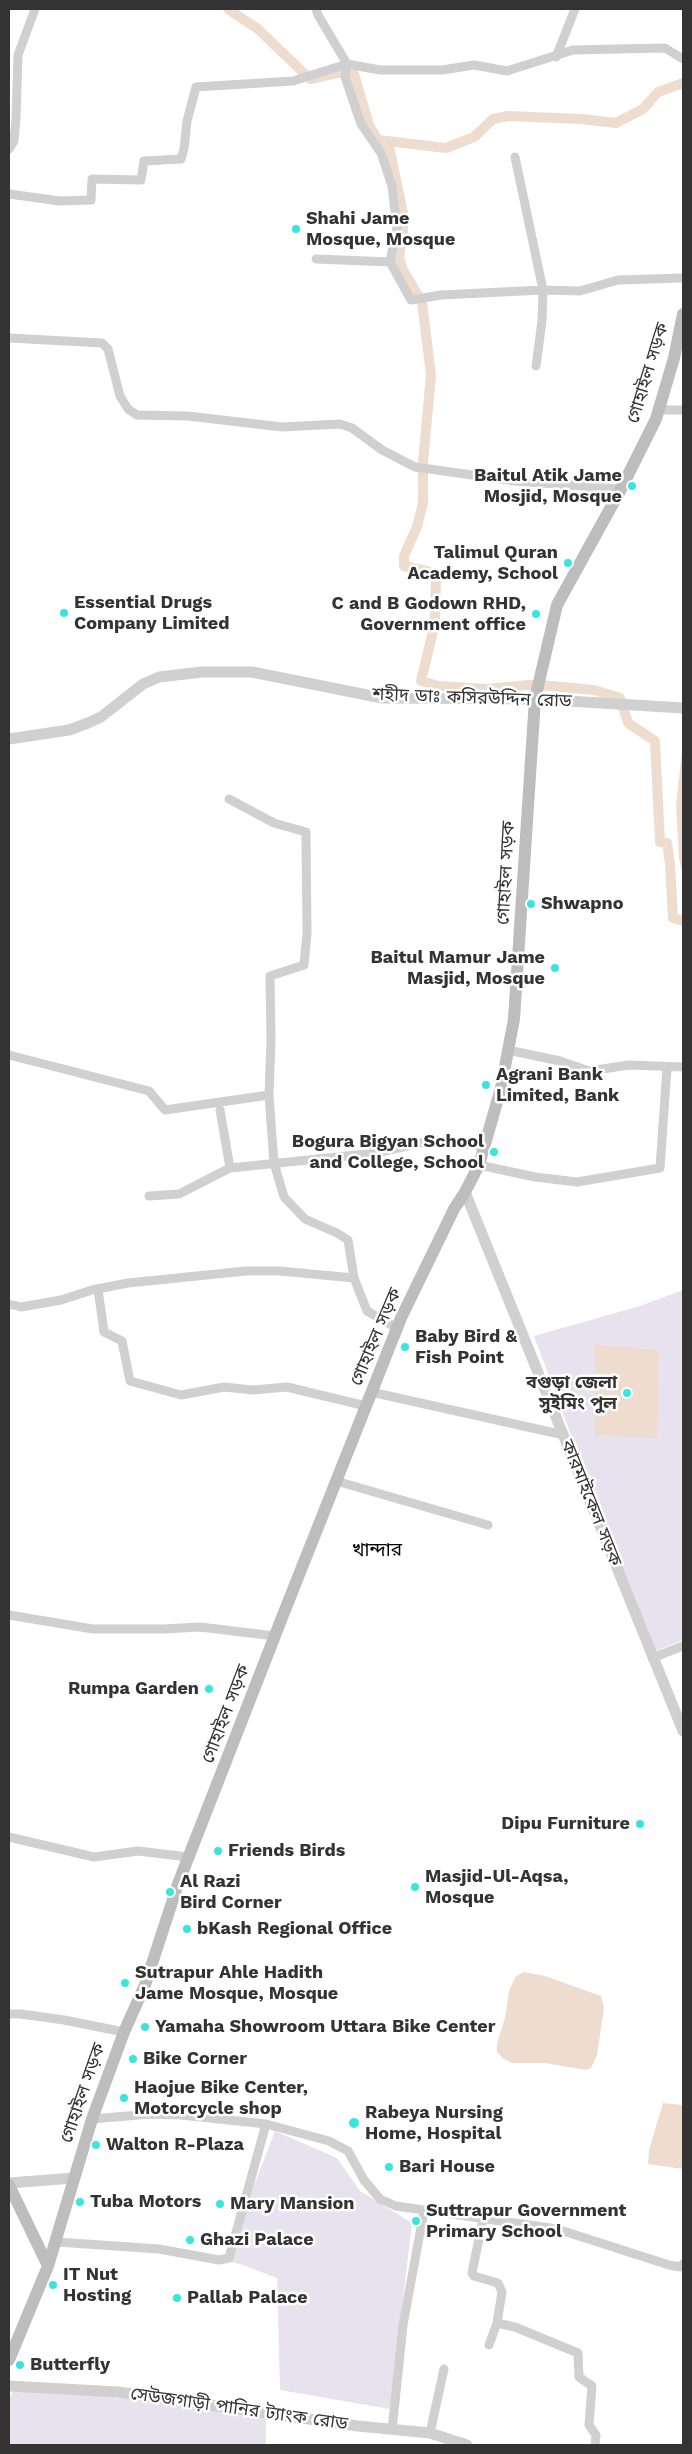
<!DOCTYPE html>
<meta charset="utf-8">
<style>
body{margin:0}
#map{position:relative;width:692px;height:2454px;overflow:hidden;background:#fff;font-family:"Work Sans",sans-serif}
canvas{display:block}
.frame{position:absolute;inset:0;border:10px solid #333;pointer-events:none}
</style>
<div id="map">
<canvas width="692" height="2454"></canvas>
<div class="frame"></div>
</div>
<script>
const ctx = document.querySelector('canvas').getContext('2d');
ctx.lineJoin = 'round';
function fill(path, color) {
  ctx.fillStyle = color;
  ctx.fill(path, 'evenodd');
}
function toPath(rows) {
  const path = new Path2D();
  for (const r of rows) {
    path.moveTo(r[0], r[1]);
    for (let i = 2; i < r.length; i += 2) path.lineTo(r[i], r[i + 1]);
  }
  return path;
}
function stroke(path, color, width, dash) {
  ctx.strokeStyle = color;
  ctx.lineWidth = width;
  ctx.lineCap = dash ? 'butt' : 'round';
  ctx.setLineDash(dash || []);
  ctx.stroke(path);
}
function label(font, color, halo, rows, align = 'center') {
  ctx.font = font + ' "Work Sans","Noto Sans Bengali",sans-serif';
  ctx.lineWidth = 5;
  ctx.setLineDash([]);
  ctx.textBaseline = 'middle';
  ctx.strokeStyle = halo;
  ctx.fillStyle = color;
  for (const [text, x, y, turn = 0] of rows) {
    ctx.save();
    ctx.translate(x, y);
    ctx.rotate((+turn || 0) * Math.PI / 180);
    ctx.textAlign = isNaN(turn) ? turn : align;
    if (halo) ctx.strokeText(text, 0, 0);
    ctx.fillText(text, 0, 0);
    ctx.restore();
  }
}
fill(toPath([
 [683,1290,683,1640,656,1651,590,1486,534,1336,640,1306],
 [275,2131,337,2158,360,2191,412,2223,390,2409,280,2390,277,2278,240,2264,225,2261],
 [15,2387,266,2413,266,2445,9,2445,9,2399]
]), '#e8e2ef');
fill(toPath([
 [683,742,683,875,679,858,676,805],
 [595,1345,659,1350,657,1438,595,1435],
 [524,1972,545,1976,601,1996,604,2008,597,2055,591,2068,585,2070,545,2063,512,2063,504,2059,497,2052,497,2043,505,2018,509,1991,516,1976],
 [663,2103,683,2105,683,2169,648,2164,649,2150]
]), '#eedccf');
stroke(toPath([
 [228,9,258,29,310,79,346,71,354,74,369,125,377,139,390,151,403,213,403,233,399,257,403,270,422,302,431,375,423,462,423,503,417,527,404,556,404,566,427,571,436,577,435,623,421,681,439,686,487,689,528,685,552,686,594,690,620,698,628,723,655,741,660,842,667,843,670,864,673,918,683,921],
 [378,140,446,148,474,137,493,119,508,116,581,119,616,123,643,109,658,92,683,83]
]), '#eedccf', 10);
stroke(toPath([
 [316,9,318,15,347,64],
 [556,57,575,9],
 [347,64,345,77,361,124,381,153,392,186,397,227,390,262],
 [9,149,14,141,16,119,18,55,35,9],
 [515,157,543,290,542,321,536,366],
 [9,194,60,201,91,200,92,179,141,180,144,161,181,159,184,149,187,121,196,87,293,81,347,64,380,70,442,70,474,65,507,71,573,50,665,48,683,59],
 [316,259,390,262,411,300,441,295,543,290,580,291,618,280,683,278],
 [9,338,102,343,108,349,120,396,128,409,137,415,188,416,282,427,340,424,352,428,382,450,415,467,515,481,621,489],
 [658,410,683,410],
 [229,799,274,823,306,832,307,933,304,965,270,976,271,1041,269,1095,274,1163,284,1197,305,1219,337,1233,348,1240,354,1278],
 [508,1050,560,1061,589,1071,629,1065,683,1067],
 [9,1055,149,1091,165,1110,269,1095],
 [220,1110,230,1168],
 [479,1165,535,1177,577,1182,660,1168,667,1068],
 [149,1196,179,1194,230,1168,376,1153,434,1140,484,1146],
 [98,1289,104,1332,122,1341,130,1381,181,1395,224,1387,253,1390,287,1387,366,1406],
 [9,1304,21,1307,61,1300,92,1290,128,1283,246,1271,280,1271,354,1278,367,1311,397,1328],
 [371,1392,564,1435],
 [336,1481,488,1525],
 [9,1615,93,1629,163,1629,200,1627,275,1636],
 [652,1658,683,1646],
 [9,1837,94,1857,138,1851,188,1857],
 [9,2014,21,2014,64,2020,124,2032],
 [92,2119,150,2114,181,2115,266,2124,329,2141,348,2151,364,2180,380,2199,396,2206,557,2229,669,2265,680,2267,683,2264],
 [483,2219,472,2273,474,2276,498,2283,502,2292,497,2323,489,2345],
 [57,2242,159,2249,219,2260,229,2258,266,2124],
 [497,2323,515,2327,578,2353,579,2377,592,2386,589,2425,596,2435,595,2445],
 [392,2430,403,2325,424,2211],
 [430,2433,444,2369]
]), '#d0d0d0', 9);
stroke(toPath([
 [9,739,69,730,88,723,101,717,143,684,159,677,202,672,252,672,382,698,535,699,683,708],
 [465,1192,683,1731],
 [9,2183,74,2178],
 [9,2386,118,2392,358,2426,430,2433,467,2445]
]), '#d0d0d0', 11);
stroke(toPath([
 [9,2185,48,2266],
 [9,2360,48,2266,92,2119,124,2032,145,1985,178,1884,283,1615,401,1318,454,1209,465,1192,479,1165,501,1088,514,1019,535,699,557,605,621,489,656,419,674,358,683,314]
]), '#bdbdbd', 12);
for (const [x, y, r, color] of [
 [296,229,5,"#39e6df"],
 [632,486,5,"#39e6df"],
 [568,563,5,"#39e6df"],
 [64,613,5,"#39e6df"],
 [536,614,5,"#39e6df"],
 [531,904,5,"#39e6df"],
 [555,968,5,"#39e6df"],
 [486,1085,5,"#39e6df"],
 [494,1152,5,"#39e6df"],
 [405,1347,5,"#39e6df"],
 [627,1393,5,"#39e6df"],
 [209,1689,5,"#39e6df"],
 [640,1824,5,"#39e6df"],
 [218,1851,5,"#39e6df"],
 [415,1887,5,"#39e6df"],
 [170,1892,5,"#39e6df"],
 [187,1929,5,"#39e6df"],
 [125,1983,5,"#39e6df"],
 [145,2027,5,"#39e6df"],
 [133,2059,5,"#39e6df"],
 [124,2098,5,"#39e6df"],
 [354,2123,6,"#39e6df"],
 [96,2145,5,"#39e6df"],
 [389,2167,5,"#39e6df"],
 [80,2202,5,"#39e6df"],
 [220,2204,5,"#39e6df"],
 [416,2221,5,"#39e6df"],
 [190,2240,5,"#39e6df"],
 [53,2285,5,"#39e6df"],
 [177,2298,5,"#39e6df"],
 [20,2365,5,"#39e6df"]
]) {
  const dot = new Path2D();
  dot.arc(x, y, r, 0, 2 * Math.PI);
  ctx.fillStyle = color;
  ctx.fill(dot);
  stroke(dot, '#fff', 2);
}
label('bold 18px', '#333', '#fff', [
 ["Shahi Jame",306,219],
 ["Mosque, Mosque",306,240],
 ["Baitul Atik Jame",622,476,"right"],
 ["Mosjid, Mosque",622,497,"right"],
 ["Talimul Quran",558,553,"right"],
 ["Academy, School",558,574,"right"],
 ["Essential Drugs",74,603],
 ["Company Limited",74,624],
 ["C and B Godown RHD,",526,604,"right"],
 ["Government office",526,625,"right"],
 ["Shwapno",541,904],
 ["Baitul Mamur Jame",545,958,"right"],
 ["Masjid, Mosque",545,979,"right"],
 ["Agrani Bank",496,1075],
 ["Limited, Bank",496,1096],
 ["Bogura Bigyan School",484,1142,"right"],
 ["and College, School",484,1163,"right"],
 ["Baby Bird &",415,1337],
 ["Fish Point",415,1358],
 ["বগুড়া জেলা",617,1383,"right"],
 ["সুইমিং পুল",617,1404,"right"],
 ["Rumpa Garden",199,1689,"right"],
 ["Dipu Furniture",630,1824,"right"],
 ["Friends Birds",228,1851],
 ["Masjid-Ul-Aqsa,",425,1877],
 ["Mosque",425,1898],
 ["Al Razi",180,1882],
 ["Bird Corner",180,1903],
 ["bKash Regional Office",197,1929],
 ["Sutrapur Ahle Hadith",135,1973],
 ["Jame Mosque, Mosque",135,1994],
 ["Yamaha Showroom Uttara Bike Center",155,2027],
 ["Bike Corner",143,2059],
 ["Haojue Bike Center,",134,2088],
 ["Motorcycle shop",134,2109],
 ["Rabeya Nursing",365,2113],
 ["Home, Hospital",365,2134],
 ["Walton R-Plaza",106,2145],
 ["Bari House",399,2167],
 ["Tuba Motors",90,2202],
 ["Mary Mansion",230,2204],
 ["Suttrapur Government",426,2211],
 ["Primary School",426,2232],
 ["Ghazi Palace",200,2240],
 ["IT Nut",63,2275],
 ["Hosting",63,2296],
 ["Pallab Palace",187,2298],
 ["Butterfly",30,2365]
], 'left');
label('18px', '#333', '#fff', [
 ["গোহাইল সড়ক",648,373,-73],
 ["শহীদ ডাঃ কসিরউদ্দিন রোড",472,698,2],
 ["গোহাইল সড়ক",506,873,-87],
 ["গোহাইল সড়ক",376,1337,-67],
 ["কারমাইকেল সড়ক",591,1503,68],
 ["গোহাইল সড়ক",226,1714,-69],
 ["গোহাইল সড়ক",83,2093,-71],
 ["সেউজগাড়ী পানির ট্যাংক রোড",239,2409,8]
]);
label('19px', '#000', '#fff', [
 ["খান্দার",377,1550]
]);
</script>
